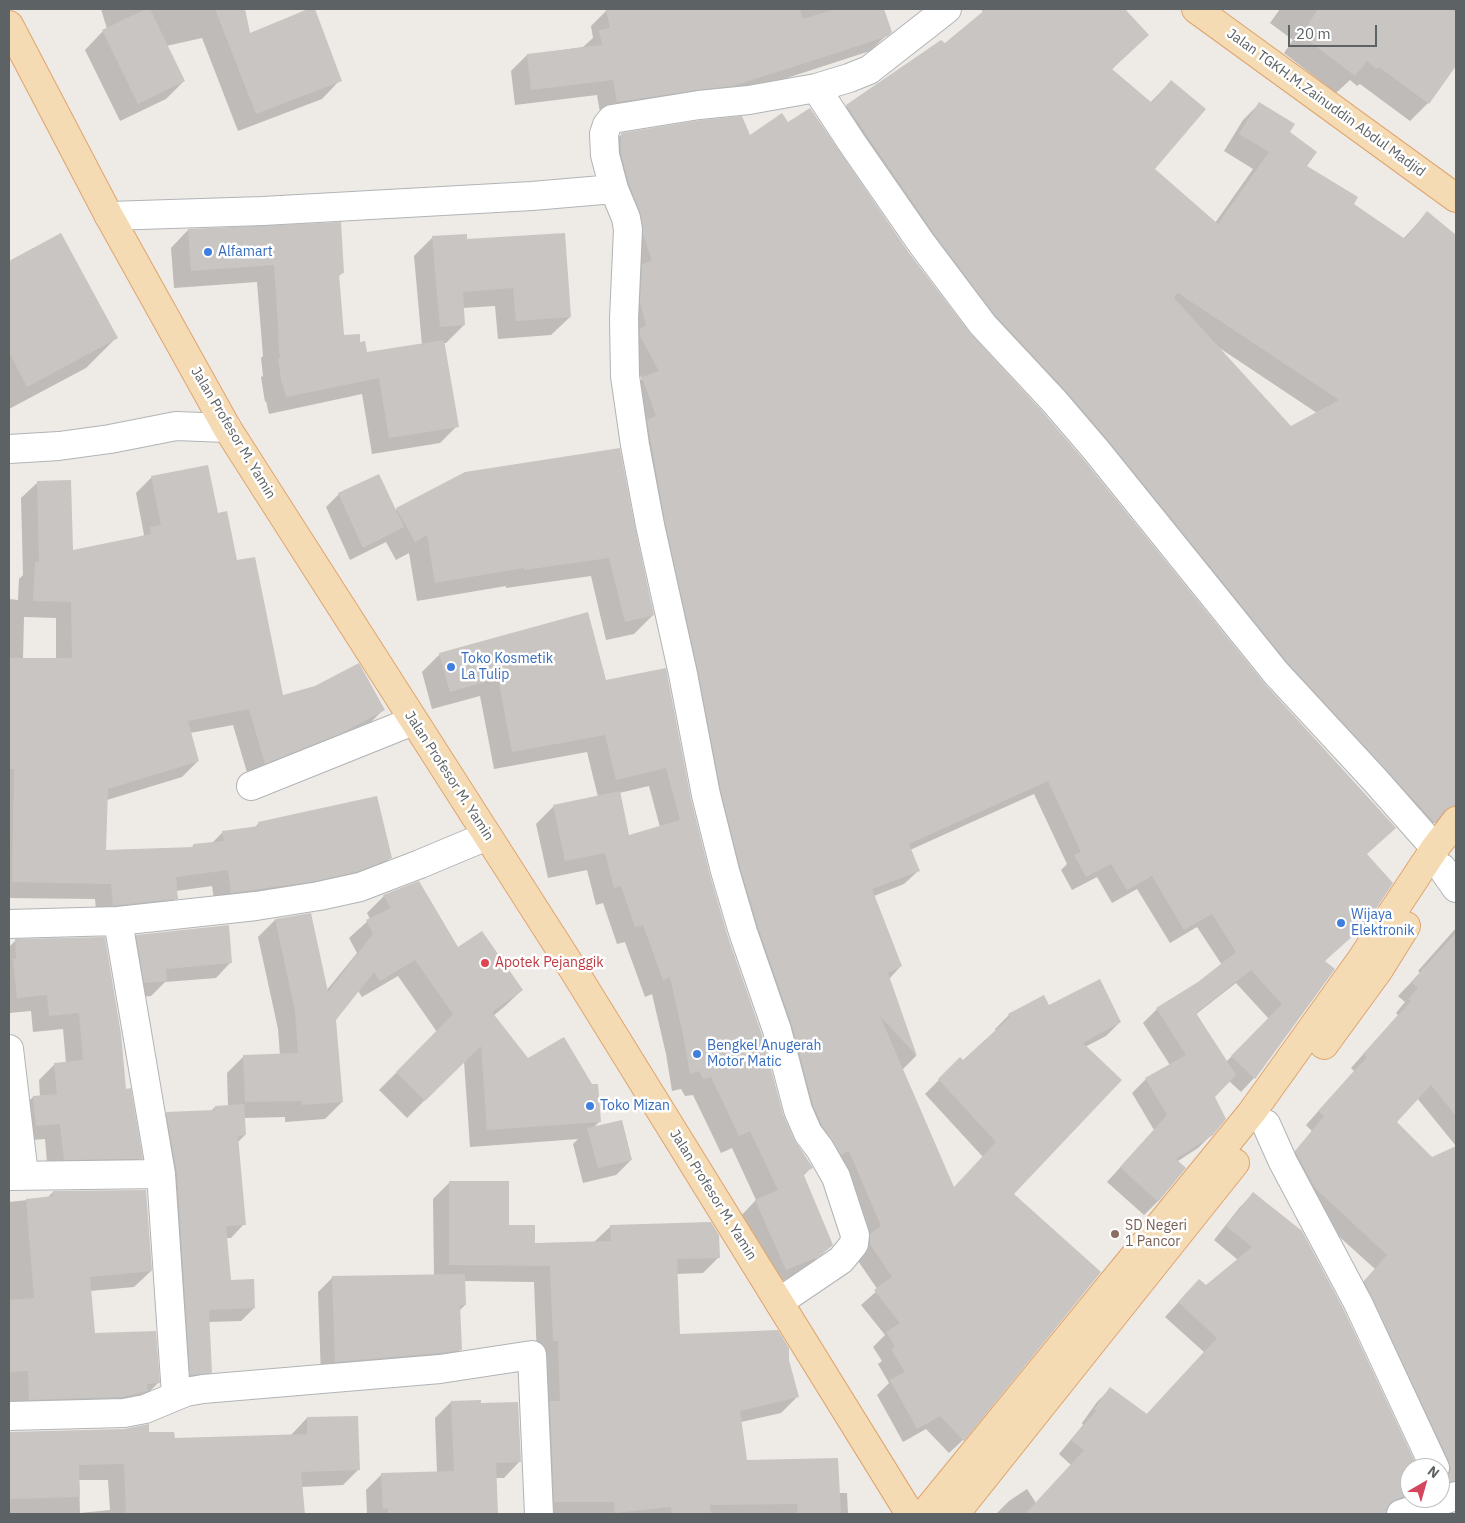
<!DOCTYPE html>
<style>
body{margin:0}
#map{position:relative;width:1465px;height:1523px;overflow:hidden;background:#eeeae6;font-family:"IBM Plex Sans",sans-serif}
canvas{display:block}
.frame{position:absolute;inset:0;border:10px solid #5d6264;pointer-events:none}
.north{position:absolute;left:1400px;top:1458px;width:50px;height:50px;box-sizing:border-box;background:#fff;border:1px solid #bec0c1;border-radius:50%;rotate:38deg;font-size:14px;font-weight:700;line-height:20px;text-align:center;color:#5d6264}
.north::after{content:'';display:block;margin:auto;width:18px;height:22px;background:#d4465c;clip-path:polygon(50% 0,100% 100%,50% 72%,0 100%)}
.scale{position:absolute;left:1288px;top:25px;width:89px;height:22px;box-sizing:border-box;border:2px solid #5d6264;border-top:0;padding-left:6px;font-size:15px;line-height:18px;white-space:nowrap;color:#5d6264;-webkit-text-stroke:4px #fff;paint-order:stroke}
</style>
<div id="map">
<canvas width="1465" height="1523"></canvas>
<div class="frame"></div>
<div class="north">N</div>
<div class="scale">20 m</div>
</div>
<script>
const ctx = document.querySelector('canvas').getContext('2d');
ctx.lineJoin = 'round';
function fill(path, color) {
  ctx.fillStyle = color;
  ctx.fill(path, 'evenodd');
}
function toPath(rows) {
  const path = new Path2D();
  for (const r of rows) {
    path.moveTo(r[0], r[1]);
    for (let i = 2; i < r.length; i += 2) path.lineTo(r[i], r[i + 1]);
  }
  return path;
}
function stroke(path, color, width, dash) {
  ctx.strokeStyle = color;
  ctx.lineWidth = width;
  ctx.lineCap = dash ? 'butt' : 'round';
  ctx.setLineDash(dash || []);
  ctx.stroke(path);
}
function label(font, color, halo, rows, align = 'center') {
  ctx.font = font + ' "IBM Plex Sans",sans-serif';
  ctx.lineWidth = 5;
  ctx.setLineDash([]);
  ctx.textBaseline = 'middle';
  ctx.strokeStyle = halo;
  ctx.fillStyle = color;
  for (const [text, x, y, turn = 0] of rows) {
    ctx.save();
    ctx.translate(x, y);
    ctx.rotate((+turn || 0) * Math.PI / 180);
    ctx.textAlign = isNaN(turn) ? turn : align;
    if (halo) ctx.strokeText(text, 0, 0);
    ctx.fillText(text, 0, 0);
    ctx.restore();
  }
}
fill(toPath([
 [101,9,244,9,250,35,314,9,340,80,322,99,238,131,202,38,166,46,184,81,166,99,120,121,85,50,103,31,107,29],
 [605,9,882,9,890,32,870,51,716,101,601,118,597,95,515,105,511,71,527,55,583,47,593,38,591,26,606,11],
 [981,9,1124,9,1148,35,1111,70,1150,103,1171,81,1153,169,1215,223,1253,169,1224,151,1243,120,1260,103,1288,132,1305,166,1352,204,1403,239,1427,213,1456,237,1456,770,1452,774,1456,778,1456,808,1442,822,1433,823,1417,839,830,123,847,106,875,87,945,45,983,12],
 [1218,347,1317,413,1290,427],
 [1280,9,1456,9,1456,64,1428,103,1410,121,1360,84,1357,86,1350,80,1336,93,1284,53,1293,40,1270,23],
 [788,124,908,254,1366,854,1324,961,1254,1078,1241,1092,1229,1081,1213,1097,1212,1134,1198,1148,1178,1161,1158,1201,1144,1215,1107,1182,1154,1130,1132,1093,1146,1079,1170,1065,1143,1023,1157,1009,1198,983,1222,965,1197,927,1170,943,1137,889,1112,903,1097,877,1072,890,1061,870,1067,864,1034,794,910,850,918,871,904,884,874,896,901,966,889,979,916,1056,902,1070,953,1189,983,1157,925,1094,960,1059,963,1061,996,1031,995,1029,1009,1015,1048,1007,1120,1022,1106,1036,1085,1047,1012,1194,1099,1272,963,1440,949,1453,926,1429,903,1442,877,1395,889,1383,878,1364,882,1361,873,1347,885,1335,861,1305,878,1290,856,1258,835,1164,744,942,629,392,642,379,626,350,607,149,621,135,749,137],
 [1236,983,1269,1019,1226,1062,1195,1015],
 [188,230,342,273,338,277,343,336,359,343,366,354,422,345,414,256,433,237,466,240,570,317,551,335,498,339,495,306,463,308,464,325,446,343,444,343,457,426,440,443,372,454,362,394,269,414,266,401,265,402,261,377,263,376,261,358,263,356,257,282,174,288,171,248],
 [60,235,116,338,86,368,9,409,9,262],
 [619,449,653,615,634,634,606,640,591,576,506,588,506,586,417,601,409,553,396,560,386,542,350,560,326,507,339,494,395,511,397,509],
 [152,477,217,515,236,562,282,697,383,710,367,726,249,779,233,725,190,733,198,761,182,777,107,800,105,852,191,848,194,845,212,843,223,832,254,828,259,823,390,858,374,874,215,908,212,886,176,891,176,898,160,914,97,921,95,899,9,898,9,599,18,600,19,579,23,575,21,498,38,482,71,551,142,537,144,535,136,493],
 [24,617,56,618,56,660,23,659],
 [440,654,605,682,690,799,709,876,782,1115,793,1140,811,1168,803,1176,832,1244,800,1273,768,1287,738,1219,756,1200,732,1148,721,1153,693,1095,685,1096,681,1089,672,1091,666,1054,652,994,645,997,625,942,617,944,603,903,596,905,587,870,548,878,536,824,554,806,598,797,587,752,494,769,480,696,432,709,422,672],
 [649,786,660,827,628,836,619,793],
 [384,896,458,949,522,990,504,1007,493,1016,527,1060,599,1122,593,1128,631,1160,616,1175,583,1183,573,1144,578,1139,470,1147,464,1061,407,1118,379,1090,437,1032,398,976,362,997,358,991,335,1020,342,1102,325,1119,285,1122,285,1117,244,1118,245,1135,238,1142,244,1224,231,1238,226,1238,230,1281,254,1308,241,1321,208,1322,211,1372,197,1386,177,1388,154,1127,167,1114,211,1111,215,1107,228,1106,227,1073,244,1056,280,1055,278,1029,258,937,275,920,310,915,326,991,357,953,349,938,370,919,367,913],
 [1456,928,1456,1146,1417,1098,1395,1122,1432,1158,1456,1148,1456,1503,1440,1494,1440,1468,1351,1296,1375,1269,1301,1202,1283,1166,1312,1131,1306,1125,1354,1071,1351,1068,1398,1015,1396,1013,1405,1002,1398,996,1420,973,1418,971],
 [137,936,231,962,216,978,165,982,151,996,130,998,122,951],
 [104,938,125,1090,141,1158,125,1174,48,1175,45,1139,20,1141,17,1113,33,1097,40,1097,39,1080,55,1064,66,1063,63,1029,33,1032,31,1011,9,1013,9,947,15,941],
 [450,1182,533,1245,594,1242,611,1226,719,1257,703,1273,676,1274,679,1336,788,1360,797,1397,781,1413,741,1422,746,1462,839,1493,847,1493,848,1514,538,1514,537,1357,534,1282,464,1281,465,1305,459,1311,461,1349,446,1364,321,1376,318,1292,332,1278,434,1276,433,1199],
 [53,1192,151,1271,134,1287,90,1291,94,1334,158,1383,142,1399,9,1416,9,1202,47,1198],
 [1254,1193,1416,1468,1410,1468,1410,1498,1425,1498,1385,1511,1385,1514,996,1514,1009,1501,1027,1489,1036,1503,1071,1465,1059,1454,1083,1425,1082,1423,1097,1402,1110,1389,1146,1415,1204,1352,1165,1317,1186,1294,1206,1287,1238,1260,1214,1240,1240,1207],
 [451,1402,480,1405,520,1461,504,1478,496,1478,497,1514,367,1514,366,1490,382,1474,437,1473,435,1418],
 [307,1418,359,1469,343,1485,302,1487,304,1514,9,1514,9,1433,125,1430,173,1439,291,1435],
 [79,1480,108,1480,110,1510,80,1513]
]), '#0003');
fill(toPath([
 [146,9,150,9,185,81,138,104,102,30],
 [215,9,245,9,250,33,308,9,315,9,342,81,256,114],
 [606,9,800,9,803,19,836,9,884,9,892,32,888,36,824,57,733,86,697,90,617,102,613,80,531,90,527,54,602,45,599,30,610,28],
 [986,9,1125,9,1149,35,1112,69,1152,103,1171,80,1206,109,1155,169,1218,224,1269,152,1239,134,1259,102,1295,124,1290,132,1317,152,1307,166,1358,197,1354,204,1405,239,1427,211,1456,235,1456,806,1450,807,1444,811,1435,823,1288,663,1108,440,1065,390,995,315,935,235,846,105,941,40,945,43],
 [1178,293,1339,400,1291,426,1174,298],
 [1318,9,1456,9,1456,66,1429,104,1379,67,1376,69,1367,61,1355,76,1301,35],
 [810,108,909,253,971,334,1042,411,1084,460,1265,684,1396,828,1367,854,1393,883,1366,924,1325,961,1335,969,1255,1079,1231,1056,1282,1004,1251,970,1196,1013,1236,1075,1215,1097,1226,1119,1213,1135,1176,1159,1186,1168,1158,1202,1120,1167,1167,1115,1145,1078,1186,1055,1156,1008,1198,982,1236,952,1212,914,1184,930,1152,876,1127,890,1111,864,1086,877,1074,855,1081,852,1048,781,909,844,920,871,872,889,902,966,888,973,917,1056,880,1016,954,1187,996,1142,938,1079,960,1057,963,1060,1010,1017,1008,1014,1044,995,1049,1005,1100,979,1121,1022,1083,1043,1122,1080,1014,1194,1101,1272,964,1441,940,1416,917,1429,890,1380,905,1372,891,1349,895,1347,886,1332,900,1323,874,1290,892,1277,870,1244,870,1234,881,1226,849,1151,841,1155,822,1125,813,1105,792,1025,758,927,740,867,721,792,698,671,665,522,647,420,656,416,642,377,659,371,640,336,640,329,646,325,640,303,642,264,652,261,643,234,641,215,629,184,621,153,621,133,701,120,742,116,750,135,782,113,788,122],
 [341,222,344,273,339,274,344,335,360,334,360,342,365,341,367,352,444,340,459,427,389,438,379,378,286,397,283,385,282,385,278,359,280,358,278,339,279,339,274,265,191,271,188,229],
 [61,233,118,338,27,387,9,352,9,261],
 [565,233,571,317,516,321,513,288,463,292,465,325,440,327,432,236,467,234,467,239],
 [620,448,635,528,654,615,625,622,609,558,524,570,524,568,435,583,427,535,415,542,396,508,465,472],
 [208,465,218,513,227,511,237,560,255,557,283,695,315,686,359,663,385,710,342,733,265,764,249,709,188,721,199,761,108,789,106,850,194,847,193,844,224,841,222,831,259,826,258,822,377,796,392,858,356,872,316,881,231,893,228,870,176,877,178,899,117,905,113,906,111,884,12,882,14,769,9,769,9,658,72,658,71,602,33,601,35,562,39,562,37,481,71,480,73,550,151,534,150,527,161,525,151,476],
 [379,474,404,527,363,548,338,493],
 [588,612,606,680,666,668,691,799,710,875,728,937,762,1035,783,1114,794,1139,813,1168,803,1173,833,1245,820,1256,786,1270,755,1200,778,1190,750,1131,739,1136,711,1077,703,1079,699,1071,690,1074,683,1035,670,977,663,980,643,925,635,927,621,886,614,888,605,853,565,861,553,805,620,791,629,835,680,820,666,768,616,780,605,735,512,752,498,678,450,692,439,653],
 [419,881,458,947,482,931,523,990,492,1012,528,1058,564,1037,592,1084,598,1084,601,1122,487,1130,481,1046,425,1101,396,1072,453,1014,415,960,380,981,374,972,336,1020,343,1102,302,1105,302,1101,245,1102,243,1055,298,1053,295,1011,275,919,311,913,328,992,373,934,366,920,391,908,383,895],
 [229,925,232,963,166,969,167,981,144,983,136,935],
 [1456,933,1456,1116,1431,1085,1397,1122,1432,1157,1456,1146,1456,1481,1440,1485,1440,1483,1448,1477,1451,1469,1449,1461,1364,1281,1387,1255,1315,1188,1295,1151,1324,1116,1318,1111,1367,1057,1363,1054,1411,1001,1408,999,1418,988,1411,982],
 [105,937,121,1034,126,1089,131,1088,143,1159,64,1160,60,1124,36,1126,33,1096,57,1094,54,1063,83,1060,79,1013,49,1016,47,995,17,998,13,959,16,958,15,939],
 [244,1104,246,1135,238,1136,246,1225,226,1226,231,1280,254,1279,255,1308,209,1310,212,1373,190,1375,177,1173,166,1112,215,1110,215,1106],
 [622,1120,632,1160,598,1168,587,1128],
 [449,1181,509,1181,509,1225,535,1225,535,1243,611,1241,610,1225,711,1222,719,1235,720,1258,677,1259,680,1334,778,1330,789,1348,789,1360,799,1397,740,1411,747,1460,838,1458,841,1514,798,1514,797,1504,710,1505,711,1514,672,1514,671,1507,615,1513,614,1502,554,1502,550,1401,560,1401,558,1341,553,1341,550,1266,449,1265],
 [146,1190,152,1271,90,1277,95,1333,156,1331,160,1383,147,1384,148,1391,122,1397,29,1400,28,1371,9,1372,9,1300,34,1298,26,1199,53,1196,53,1191],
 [1253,1192,1302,1231,1344,1310,1418,1468,1410,1468,1410,1495,1396,1499,1390,1503,1386,1510,1386,1514,1025,1514,1084,1450,1071,1440,1096,1411,1094,1409,1110,1387,1147,1414,1217,1338,1178,1302,1199,1279,1206,1285,1252,1247,1226,1226],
 [465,1274,466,1305,460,1305,462,1350,438,1353,335,1362,332,1276],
 [481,1400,481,1403,518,1402,521,1462,496,1463,498,1514,388,1514,388,1508,383,1509,381,1473,454,1471,451,1401],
 [358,1416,360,1470,301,1472,305,1514,126,1514,124,1464,79,1465,80,1497,9,1499,9,1432,124,1429,149,1424,149,1432,174,1432,175,1438,307,1434,307,1417]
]), '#c9c5c2');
const minor = toPath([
 [816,88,852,143,922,244,983,325,1054,401,1096,450,1276,673,1375,780,1435,848],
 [109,216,263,211,532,196,614,189],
 [9,449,59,446,110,439,176,426,227,428],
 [251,786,413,721],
 [1442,868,1456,888],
 [118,921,161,1174,176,1395],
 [9,924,118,921,256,906,319,896,360,887,420,864,487,836],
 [9,1049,24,1175],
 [1266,1124,1283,1162,1358,1303,1435,1468],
 [9,1176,161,1174],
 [779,1302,841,1260,854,1244,855,1235,836,1177,820,1149,808,1133,798,1110,777,1030,743,932,725,871,706,795,683,674,650,525,635,445,625,376,624,319,628,229,626,218,614,189,605,155,604,134,607,125,612,119,699,105,749,100,816,88,849,78,869,70,947,9],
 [9,1416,124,1413,145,1409,186,1392,203,1389,440,1369,532,1355,539,1514],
 [1401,1514,1456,1496]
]);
const major = toPath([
 [1196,9,1456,198],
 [9,25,109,216,227,428,576,974,910,1514],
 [1324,1045,1378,971,1406,926],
 [924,1514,1252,1112,1361,960,1435,848,1456,821],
 [955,1514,1235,1163]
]);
stroke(minor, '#b1b4b6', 30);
stroke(major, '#e0a46d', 30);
stroke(minor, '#fff', 28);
stroke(major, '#f5dbb3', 28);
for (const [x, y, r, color] of [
 [208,252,5,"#3f7fe0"],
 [451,667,5,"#3f7fe0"],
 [1341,923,5,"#3f7fe0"],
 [485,963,5,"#e0444e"],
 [697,1054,5,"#3f7fe0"],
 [590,1106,5,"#3f7fe0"],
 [1115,1234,5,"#8d6e63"]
]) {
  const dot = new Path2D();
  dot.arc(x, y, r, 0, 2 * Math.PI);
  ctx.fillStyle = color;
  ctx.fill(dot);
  stroke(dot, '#fff', 2);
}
label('14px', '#5d6264', '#fff', [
 ["Jalan TGKH.M.Zainuddin Abdul Madjid",1326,103,36],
 ["Jalan Profesor M. Yamin",233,433,59],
 ["Jalan Profesor M. Yamin",449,776,57],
 ["Jalan Profesor M. Yamin",713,1195,58]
]);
label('14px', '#366cbe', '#fff', [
 ["Alfamart",218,252],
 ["Toko Kosmetik",461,659],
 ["La Tulip",461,675],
 ["Wijaya",1351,915],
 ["Elektronik",1351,931],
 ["Bengkel Anugerah",707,1046],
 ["Motor Matic",707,1062],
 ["Toko Mizan",600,1106]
], 'left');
label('14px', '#be3a42', '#fff', [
 ["Apotek Pejanggik",495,963]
], 'left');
label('14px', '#785e54', '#fff', [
 ["SD Negeri",1125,1226],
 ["1 Pancor",1125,1242]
], 'left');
</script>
